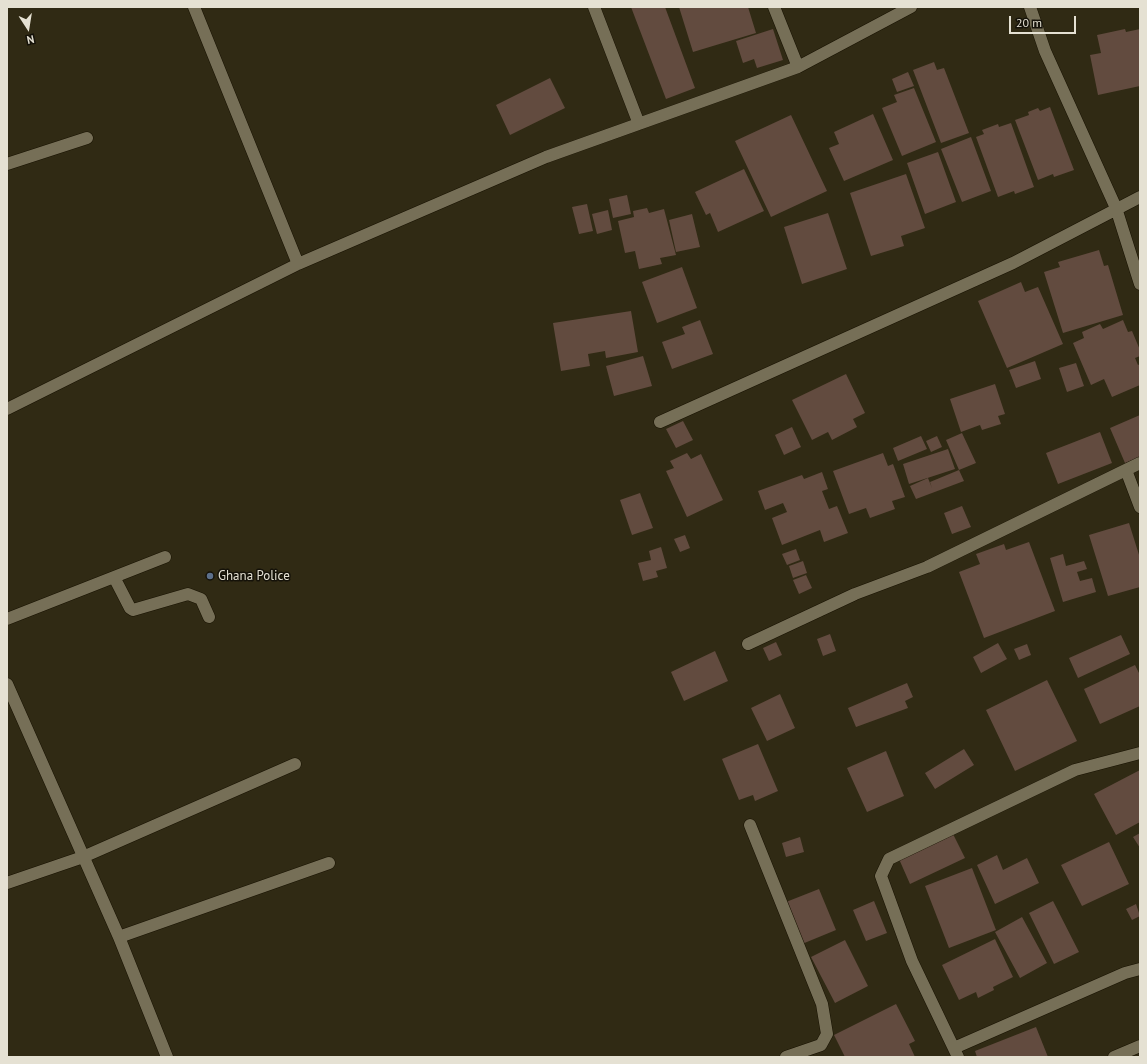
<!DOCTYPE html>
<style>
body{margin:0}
#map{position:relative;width:1147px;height:1064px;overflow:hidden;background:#302a14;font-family:"PT Sans",sans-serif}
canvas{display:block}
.frame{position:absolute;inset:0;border:8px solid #e5e1d3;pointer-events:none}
.north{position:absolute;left:8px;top:8px;width:40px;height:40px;-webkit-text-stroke:3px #151209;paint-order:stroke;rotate:168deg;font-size:11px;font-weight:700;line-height:16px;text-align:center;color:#e5e1d3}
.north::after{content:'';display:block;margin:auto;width:14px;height:18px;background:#e5e1d3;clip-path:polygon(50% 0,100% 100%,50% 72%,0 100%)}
.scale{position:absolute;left:1009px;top:16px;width:67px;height:18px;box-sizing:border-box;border:2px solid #e5e1d3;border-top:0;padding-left:5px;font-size:12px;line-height:14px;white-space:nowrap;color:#e5e1d3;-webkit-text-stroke:3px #151209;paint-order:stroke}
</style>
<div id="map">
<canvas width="1147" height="1064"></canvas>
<div class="frame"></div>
<div class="north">N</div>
<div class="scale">20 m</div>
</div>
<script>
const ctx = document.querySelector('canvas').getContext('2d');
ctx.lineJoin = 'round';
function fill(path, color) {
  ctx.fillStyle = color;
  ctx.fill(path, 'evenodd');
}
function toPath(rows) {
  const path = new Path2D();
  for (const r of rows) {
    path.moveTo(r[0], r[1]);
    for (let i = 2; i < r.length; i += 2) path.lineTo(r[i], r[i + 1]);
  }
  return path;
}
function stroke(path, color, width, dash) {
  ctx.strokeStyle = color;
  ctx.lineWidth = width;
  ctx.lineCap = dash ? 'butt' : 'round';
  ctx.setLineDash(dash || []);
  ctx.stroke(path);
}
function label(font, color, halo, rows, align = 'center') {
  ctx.font = font + ' "PT Sans",sans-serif';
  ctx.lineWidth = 3;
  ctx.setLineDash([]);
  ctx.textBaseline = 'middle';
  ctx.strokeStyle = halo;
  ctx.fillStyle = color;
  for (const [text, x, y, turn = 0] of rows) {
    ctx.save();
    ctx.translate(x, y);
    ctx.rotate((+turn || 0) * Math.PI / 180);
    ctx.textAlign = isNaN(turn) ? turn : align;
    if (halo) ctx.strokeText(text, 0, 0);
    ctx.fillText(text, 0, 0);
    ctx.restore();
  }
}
fill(toPath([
 [631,7,665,7,695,88,666,99],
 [679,7,748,7,756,33,693,52],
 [773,29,783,60,757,68,754,59,743,63,736,41],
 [1125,29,1126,32,1140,29,1140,86,1098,95,1090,55,1101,53,1097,35],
 [934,62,937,70,944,68,969,133,941,143,913,70],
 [908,72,914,86,897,92,892,79],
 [550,78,565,108,510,135,496,105],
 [914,88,936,142,902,156,882,108,897,102,894,95],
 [1050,107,1074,170,1054,177,1053,174,1038,180,1015,120,1029,115,1028,112,1038,108,1040,111],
 [873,114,893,160,844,181,829,148,839,144,834,132],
 [791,115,827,191,771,217,735,141],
 [1011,123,1034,187,1015,194,1014,191,998,197,976,137,984,134,982,130,998,124,999,127],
 [971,137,991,191,962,202,941,149],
 [938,152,956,202,925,214,907,163],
 [744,169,764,211,718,232,710,213,706,215,695,192],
 [906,174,925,228,901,236,904,246,871,256,850,193],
 [627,195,631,214,613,218,609,199],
 [587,204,593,231,579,234,572,207],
 [647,208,649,213,664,209,676,255,660,258,662,264,639,269,635,251,625,253,618,221,634,217,633,211],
 [608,210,612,230,597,234,592,214],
 [828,213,847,269,802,284,784,227],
 [692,214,700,247,676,252,669,220],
 [1099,250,1104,266,1108,265,1123,315,1063,333,1044,272,1060,267,1058,262],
 [682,267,697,308,657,323,642,282],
 [1021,282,1025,292,1038,287,1063,344,1007,368,978,301],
 [631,311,638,352,606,358,605,351,588,354,590,366,561,371,553,323],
 [700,320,713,354,672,369,662,342,685,334,682,327],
 [1123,320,1128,332,1132,331,1140,350,1140,356,1135,358,1138,365,1140,364,1140,385,1112,397,1104,379,1091,385,1073,343,1084,338,1082,332,1100,324,1103,329],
 [643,356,652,386,614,396,606,366],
 [1035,361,1041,379,1016,388,1009,370],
 [1076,363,1084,386,1067,392,1059,368],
 [846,374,865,413,853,419,857,427,832,440,828,432,812,440,792,400],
 [995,384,1005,414,998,416,1001,424,982,430,980,425,961,432,950,399],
 [1140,415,1140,457,1125,463,1110,428],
 [683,421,693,440,676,448,666,429],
 [792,427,801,447,784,455,775,435],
 [1100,432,1112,463,1058,484,1046,453],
 [962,433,976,463,959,470,946,440],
 [921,436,927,449,898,461,893,448],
 [937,436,942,447,931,452,926,441],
 [948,449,955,469,909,484,903,464],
 [687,453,691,459,701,454,723,500,687,517,666,471,674,468,670,461],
 [883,453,888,466,893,464,905,497,892,501,895,509,870,518,866,508,849,514,833,471],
 [959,470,964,481,916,499,910,486,928,478,932,488,930,482],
 [822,472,828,489,822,491,829,509,837,506,848,533,824,542,820,530,782,545,772,518,787,512,783,503,765,510,758,491,802,475,804,479],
 [640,493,653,528,632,535,620,500],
 [962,506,971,527,952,534,944,513],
 [1129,523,1140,558,1140,587,1108,596,1089,535],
 [685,535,690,548,680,552,674,539],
 [1029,542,1055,611,984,638,959,572,980,564,976,554,1004,544,1006,550],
 [661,547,667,568,656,571,658,577,643,581,638,563,651,560,649,551],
 [796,549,800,560,787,565,782,554],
 [1063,554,1066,566,1084,561,1087,569,1077,572,1080,581,1092,578,1096,592,1063,602,1050,558],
 [803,561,807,573,793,578,789,566],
 [806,575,812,588,799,594,793,580],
 [830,634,836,651,823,656,817,639],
 [1121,635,1130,654,1078,678,1069,658],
 [776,642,782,655,769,661,763,648],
 [998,643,1007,659,981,673,973,657],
 [1027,644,1031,655,1019,660,1014,649],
 [715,651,728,681,684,701,671,672],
 [1135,665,1140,675,1140,706,1100,724,1084,689],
 [1047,680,1077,741,1015,771,986,710],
 [907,683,913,697,905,701,908,708,856,727,848,708],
 [780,694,795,728,767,741,751,708],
 [758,744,778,791,755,801,753,795,739,800,722,759],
 [964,749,974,765,935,789,925,773],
 [886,751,904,796,867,812,847,768],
 [1140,770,1140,822,1116,835,1094,794],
 [1140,833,1140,848,1133,837],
 [953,834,965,858,910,884,899,859],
 [800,837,804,852,786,857,782,843],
 [1109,842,1129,884,1082,906,1061,865],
 [997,855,1003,870,1027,858,1039,883,995,904,977,865],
 [972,868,996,930,949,948,925,886],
 [819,889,836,930,802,944,786,902],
 [874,901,887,933,866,941,853,910],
 [1053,901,1079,952,1054,964,1029,913],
 [1136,904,1140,916,1132,920,1126,909],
 [1022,917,1047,963,1020,978,995,932],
 [995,939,1013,977,993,987,994,990,978,998,976,992,959,1000,942,965],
 [845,940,868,986,835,1003,811,957],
 [896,1004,915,1041,909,1044,915,1057,845,1057,834,1035],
 [1036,1027,1048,1057,977,1057,975,1051]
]), '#624b3f');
const minor = toPath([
 [194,7,298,264],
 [594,7,639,124],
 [774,7,798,67],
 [1030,7,1045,51,1116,208,1140,284],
 [7,164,87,138],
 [7,409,298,264,546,157,798,67,911,7],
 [660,422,1013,263,1140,197],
 [1126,470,1140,507],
 [114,577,130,608,133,610,188,594,201,599,209,617],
 [7,619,165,557],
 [748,644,855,594,927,567,1140,463],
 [7,684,119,937,167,1057],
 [750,825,822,1004,827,1034,821,1045,786,1057],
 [7,883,83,857,295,764],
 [119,937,329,863],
 [954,1048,1125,973,1140,969],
 [958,1057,912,961,881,876,889,859,1075,770,1140,753],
 [1114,1057,1140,1046]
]);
stroke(minor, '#181200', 13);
stroke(minor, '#766f57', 12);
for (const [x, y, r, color] of [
 [210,576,4,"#5c6f8a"]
]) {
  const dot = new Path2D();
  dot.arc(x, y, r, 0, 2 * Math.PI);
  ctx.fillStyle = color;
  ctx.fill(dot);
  stroke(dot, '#151209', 1.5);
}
label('13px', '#e5e1d3', '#151209', [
 ["Ghana Police",218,576]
], 'left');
</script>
